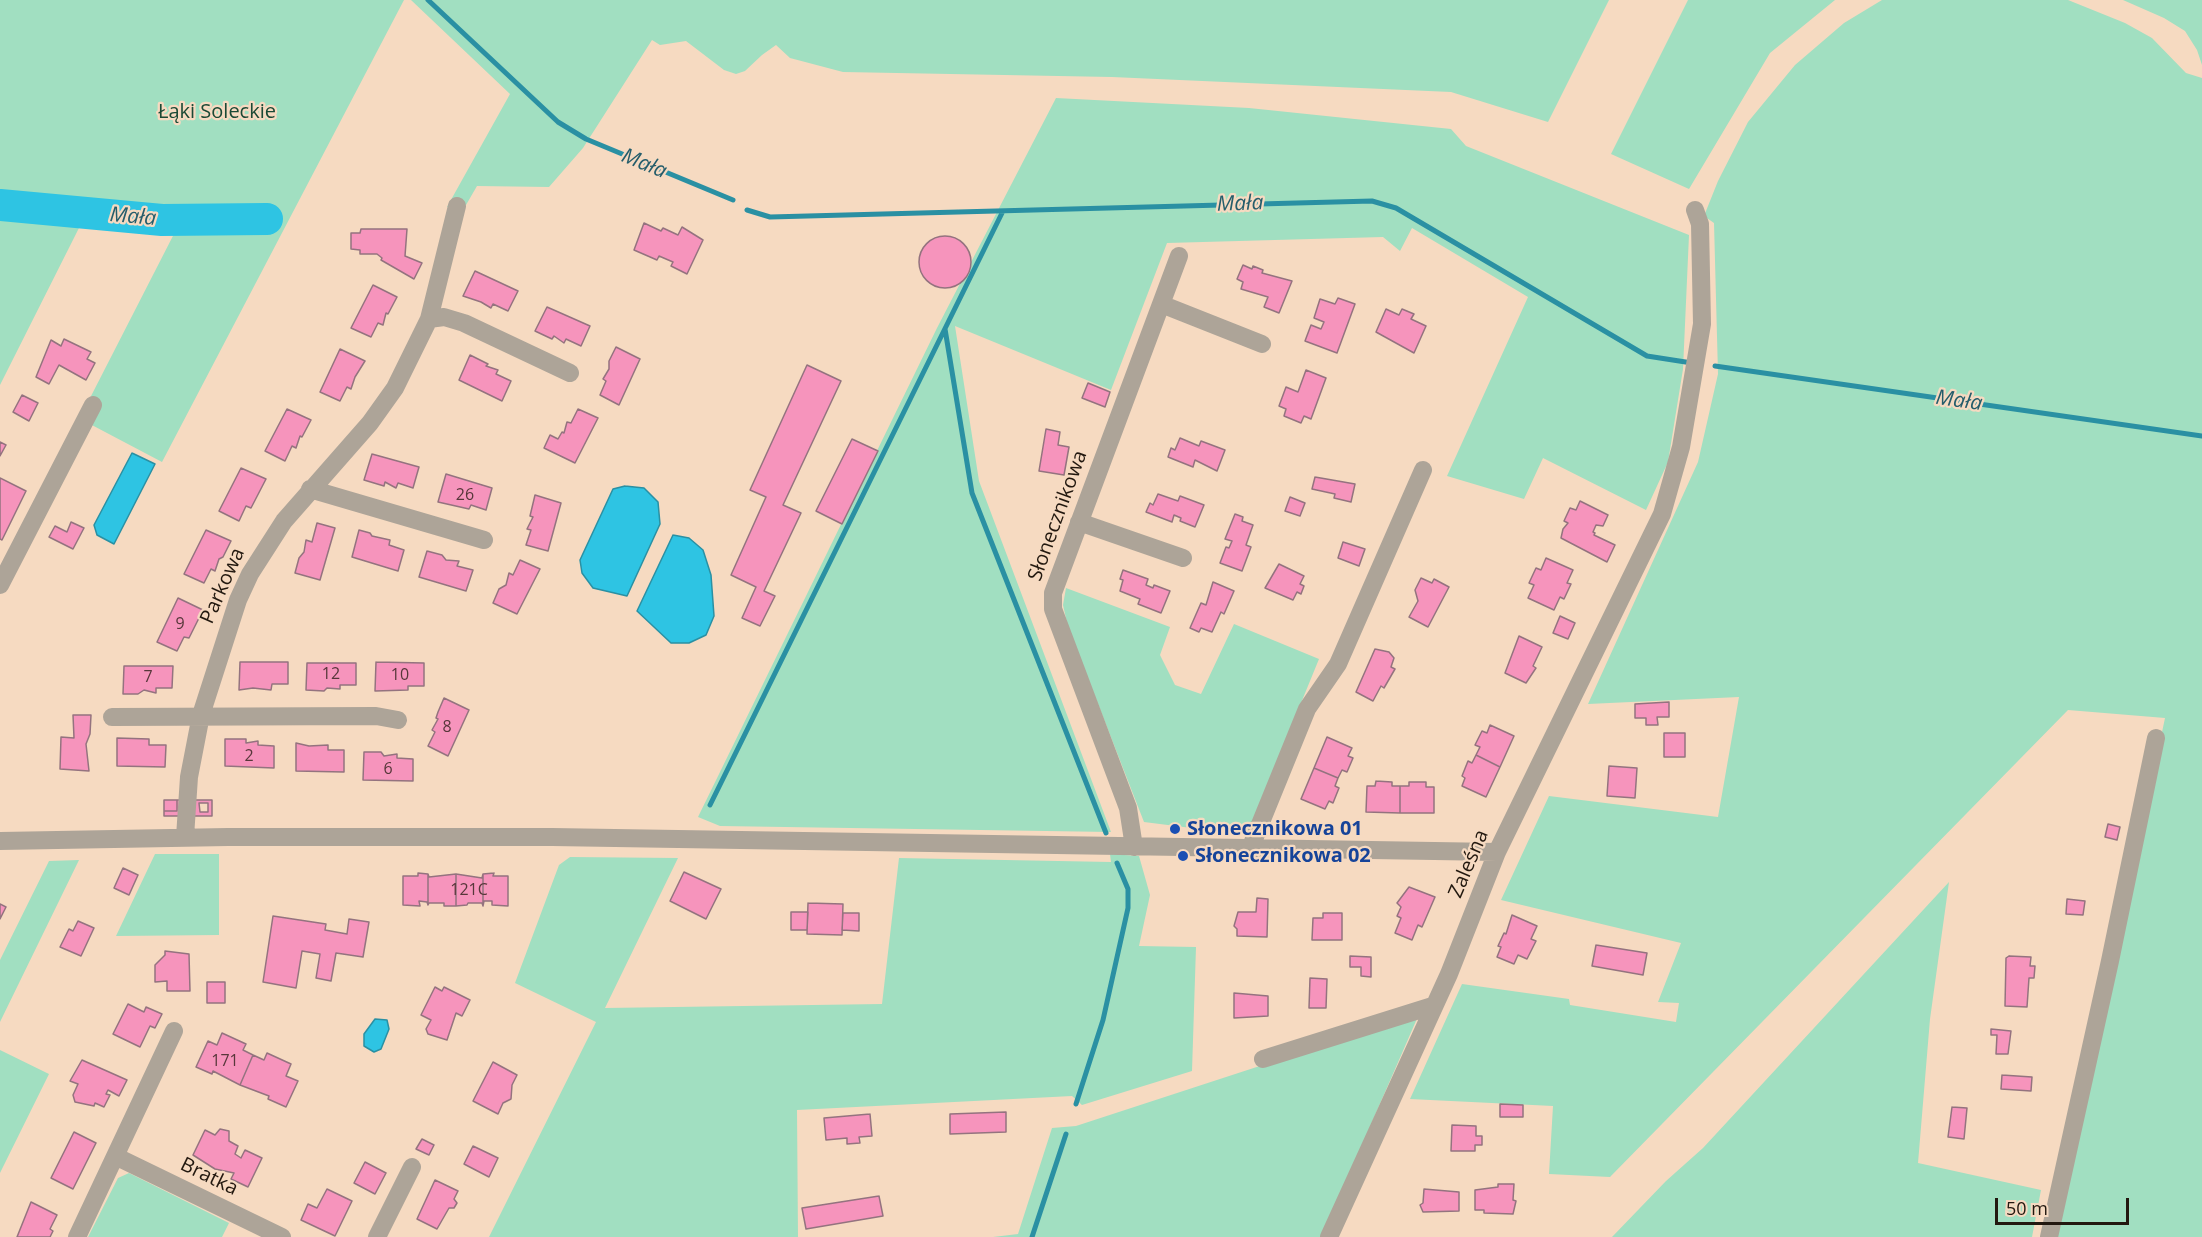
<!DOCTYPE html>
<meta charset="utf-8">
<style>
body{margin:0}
#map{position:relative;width:2202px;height:1237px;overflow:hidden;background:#f6dac1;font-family:"Open Sans",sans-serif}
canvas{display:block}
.scale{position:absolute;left:1995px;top:1198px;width:134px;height:27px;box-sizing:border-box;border:3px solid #22180f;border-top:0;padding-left:8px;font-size:18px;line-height:21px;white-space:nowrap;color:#22180f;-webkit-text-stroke:4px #f6dac1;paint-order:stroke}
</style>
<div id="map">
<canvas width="2202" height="1237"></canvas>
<div class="scale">50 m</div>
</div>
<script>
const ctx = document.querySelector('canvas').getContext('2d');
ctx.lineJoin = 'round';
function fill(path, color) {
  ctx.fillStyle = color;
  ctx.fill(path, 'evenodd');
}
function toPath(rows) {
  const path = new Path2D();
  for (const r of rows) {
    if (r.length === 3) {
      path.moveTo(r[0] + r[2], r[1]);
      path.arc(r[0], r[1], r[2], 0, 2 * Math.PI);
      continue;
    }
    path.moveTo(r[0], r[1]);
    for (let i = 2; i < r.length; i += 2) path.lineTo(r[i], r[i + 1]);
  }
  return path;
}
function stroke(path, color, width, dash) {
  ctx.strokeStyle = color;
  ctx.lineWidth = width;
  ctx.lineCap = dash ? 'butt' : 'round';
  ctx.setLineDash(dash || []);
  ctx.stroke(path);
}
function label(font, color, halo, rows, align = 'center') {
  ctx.font = font + ' "Open Sans",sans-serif';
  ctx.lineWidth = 4.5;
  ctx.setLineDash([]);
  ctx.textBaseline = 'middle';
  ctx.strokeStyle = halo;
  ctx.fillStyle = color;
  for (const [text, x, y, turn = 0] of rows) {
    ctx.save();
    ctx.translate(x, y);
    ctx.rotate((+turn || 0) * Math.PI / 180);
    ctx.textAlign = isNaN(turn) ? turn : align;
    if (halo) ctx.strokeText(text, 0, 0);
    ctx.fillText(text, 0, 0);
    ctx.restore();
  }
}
fill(toPath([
 [0,0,404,0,162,462,88,423,89,400,176,230,83,220,0,385],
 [411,0,1609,0,1548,122,1451,92,1112,77,843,72,790,58,776,45,762,55,745,71,736,74,724,70,686,41,660,45,652,40,583,148,549,187,477,186,466,205,447,207,510,94],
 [1688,0,1835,0,1770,53,1689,189,1611,154],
 [1882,0,2068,0,2125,23,2152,38,2186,73,2202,78,2202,1237,2055,1237,2165,718,2068,710,1610,1177,1549,1174,1553,1106,1410,1099,1462,984,1569,999,1570,1005,1676,1022,1679,1003,1658,1002,1681,943,1501,900,1549,796,1718,817,1739,697,1588,704,1698,462,1718,374,1714,223,1704,216,1718,181,1748,122,1795,65,1844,23],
 [2123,0,2202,0,2202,65,2197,50,2185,31,2164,18],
 [1056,98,1249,108,1451,129,1466,146,1689,235,1683,369,1668,462,1646,510,1543,458,1524,499,1447,476,1528,297,1412,228,1400,251,1383,237,1167,243,1111,390,955,326,979,481,1111,832,720,826,698,817,937,328],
 [1066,588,1170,627,1160,655,1175,685,1201,694,1234,624,1319,659,1247,835,1144,822,1068,627,1063,605],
 [155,854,219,854,219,935,116,936],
 [1110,854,1139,856,1150,895,1139,946,1196,947,1192,1071,1082,1105,1072,1096,797,1110,798,1237,489,1237,596,1022,515,983,559,865,570,857,678,858,605,1008,882,1004,899,858,1111,862],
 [79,860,0,1022,0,960,49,861],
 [1949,882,1930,1019,1918,1163,2041,1190,2032,1237,1612,1237,1666,1181,1703,1148],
 [1419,1014,1322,1237,993,1237,1018,1234,1052,1128,1076,1126],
 [0,1050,49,1074,0,1173],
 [129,1173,229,1223,222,1237,88,1237,118,1178]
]), '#a1dfc1');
const water = toPath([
 [132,453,155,464,114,544,97,535,94,525,132,453],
 [625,486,644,488,658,502,660,524,627,596,593,588,582,573,580,560,613,489,625,486],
 [673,535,689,538,703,550,711,575,714,616,706,635,689,643,671,643,637,611,673,535],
 [375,1019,387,1020,389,1029,381,1049,374,1052,364,1046,364,1034,375,1019]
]);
fill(water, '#2ec4e3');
stroke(water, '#2a90a3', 1.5);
stroke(toPath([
 [428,0,558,122,586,139,733,200],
 [747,210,770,217,1372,201,1396,208,1647,356,1692,363],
 [945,329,972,493,1106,833],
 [1715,366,2202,436],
 [710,805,1003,211],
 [1076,1104,1103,1020,1128,908,1128,889,1117,863],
 [1032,1237,1066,1134]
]), '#2a90a3', 5);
stroke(toPath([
 [0,205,162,220,267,219]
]), '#2ec4e3', 32);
const building = toPath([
 [644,223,661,231,663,228,678,235,682,227,703,240,687,274,671,266,673,262,659,256,657,260,634,250,644,223],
 [361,229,407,229,405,256,422,263,414,279,381,260,382,258,377,254,360,254,360,250,351,249,351,233,360,233,361,229],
 [945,262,26],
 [1243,265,1252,269,1253,266,1263,270,1262,273,1292,281,1279,313,1264,307,1268,297,1241,289,1243,282,1237,279,1243,265],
 [475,271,518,291,508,311,493,304,491,308,481,302,463,296,475,271],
 [373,285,397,297,388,314,386,313,383,325,378,323,371,337,351,328,373,285],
 [1338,298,1355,304,1337,353,1305,341,1311,325,1321,329,1324,322,1314,318,1320,299,1335,304,1338,298],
 [547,307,590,326,581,346,566,339,564,343,554,336,552,339,535,331,547,307],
 [1386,309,1399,315,1402,309,1414,314,1411,319,1426,326,1414,353,1376,332,1386,309],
 [64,339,91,352,87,359,95,363,86,380,59,365,49,384,36,377,51,340,61,346,64,339],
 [616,347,640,359,619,405,600,395,606,381,603,379,609,369,609,361,616,347],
 [340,349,365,361,355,377,351,389,347,387,340,401,320,392,340,349],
 [470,355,488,364,486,366,498,370,496,374,511,381,502,401,459,380,470,355],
 [807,365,841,381,783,505,801,513,764,591,775,596,760,626,742,618,756,587,731,575,766,497,750,490,807,365],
 [1306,370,1326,378,1311,419,1304,416,1301,423,1284,416,1286,409,1279,406,1286,387,1298,392,1306,370],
 [1088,383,1110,392,1105,407,1082,398,1088,383],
 [22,395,38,403,29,421,13,412,22,395],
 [287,409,311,420,302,437,300,436,296,448,292,446,285,461,265,451,287,409],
 [578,409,598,418,575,463,544,448,550,435,558,439,562,432,564,433,567,422,571,423,578,409],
 [1046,429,1060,432,1058,445,1069,447,1064,475,1039,471,1046,429],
 [1180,438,1199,446,1201,441,1225,450,1217,471,1195,460,1193,467,1168,457,1171,448,1175,450,1180,438],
 [852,439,878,451,842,524,816,511,852,439],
 [0,442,6,445,0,456,0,442],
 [372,454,419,467,413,488,398,483,396,488,385,482,384,486,364,480,372,454],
 [241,468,266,479,251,508,246,506,239,521,219,511,241,468],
 [446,474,492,488,486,510,471,505,469,509,438,502,446,474],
 [1315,477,1355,484,1351,502,1334,498,1335,494,1312,489,1315,477],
 [0,478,26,491,2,540,0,539,0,478],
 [1158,494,1178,501,1180,496,1204,505,1195,527,1180,521,1181,518,1174,515,1172,522,1146,512,1150,503,1153,505,1158,494],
 [535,495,561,503,548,551,526,545,531,530,527,529,533,517,530,516,535,495],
 [1290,497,1305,503,1300,516,1285,511,1290,497],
 [1580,501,1608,515,1603,526,1596,525,1593,532,1595,533,1594,535,1615,545,1607,562,1561,538,1563,529,1568,523,1564,521,1570,508,1576,510,1580,501],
 [1235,514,1243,517,1242,521,1253,525,1246,545,1251,547,1242,571,1220,563,1226,547,1229,548,1232,541,1225,539,1235,514],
 [71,522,84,528,73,549,49,537,55,526,67,532,71,522],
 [317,523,335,528,320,580,295,573,299,558,304,552,306,540,312,542,317,523],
 [206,530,231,541,223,557,219,559,215,571,211,569,204,583,184,574,206,530],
 [359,530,370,533,372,536,390,540,389,545,404,550,398,571,352,557,359,530],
 [1343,542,1365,549,1359,566,1338,558,1343,542],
 [427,551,442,555,446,560,459,561,457,566,473,570,466,591,419,577,427,551],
 [1546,558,1573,570,1567,583,1571,584,1564,599,1560,597,1554,610,1528,598,1534,585,1529,583,1536,568,1541,570,1546,558],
 [520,560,540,569,517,614,493,603,499,589,506,585,509,573,513,575,520,560],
 [1279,564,1304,576,1300,584,1304,586,1301,594,1297,592,1293,600,1265,588,1279,564],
 [1123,570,1148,579,1146,585,1153,588,1154,585,1170,591,1161,613,1138,604,1140,599,1120,591,1123,580,1120,579,1123,570],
 [1421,578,1432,583,1434,579,1449,587,1428,627,1409,617,1418,601,1415,590,1421,578],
 [1213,582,1234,591,1224,614,1221,612,1212,632,1201,628,1199,632,1190,628,1201,603,1206,605,1213,582],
 [178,598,203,610,189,638,184,637,177,651,157,642,178,598],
 [1560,616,1575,623,1568,639,1553,633,1560,616],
 [1519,636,1542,647,1533,666,1536,668,1526,683,1505,673,1519,636],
 [1375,649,1389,652,1394,658,1391,667,1395,669,1384,688,1381,686,1373,701,1356,692,1375,649],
 [240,662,288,662,288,684,272,684,271,690,253,688,239,690,240,662],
 [376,662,424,663,424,686,408,686,408,690,375,691,376,662],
 [307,663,356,663,356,685,340,685,340,689,327,688,324,691,306,690,307,663],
 [124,666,173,666,172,688,156,688,156,693,144,690,138,694,123,694,124,666],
 [444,698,469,710,448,756,428,746,435,732,432,730,438,719,436,718,438,712,444,698],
 [1669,702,1669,717,1657,717,1658,725,1646,725,1646,718,1635,718,1635,704,1669,702],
 [73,715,91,715,90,734,86,744,89,771,60,769,61,737,74,738,73,715],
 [1490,725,1514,736,1500,767,1476,755,1480,747,1475,745,1482,731,1487,733,1490,725],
 [1664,733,1685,733,1685,757,1664,757,1664,733],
 [1327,737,1352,748,1348,756,1353,758,1347,772,1342,770,1338,778,1314,768,1327,737],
 [117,738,149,739,149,745,166,745,165,767,117,766,117,738],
 [225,739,246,739,246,743,258,741,258,745,274,746,274,768,225,766,225,739],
 [296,743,309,746,328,745,328,750,344,750,344,772,296,771,296,743],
 [364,752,381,752,384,756,397,754,397,758,413,759,413,781,363,780,364,752],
 [1476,755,1500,767,1486,797,1462,786,1465,778,1462,776,1468,761,1472,763,1476,755],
 [1609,766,1637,768,1635,798,1607,796,1609,766],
 [1314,768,1338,778,1335,786,1339,788,1333,803,1329,801,1325,809,1301,799,1314,768],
 [1376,781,1392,782,1392,786,1400,786,1400,813,1366,812,1367,786,1375,786,1376,781],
 [1409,782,1426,782,1426,787,1434,787,1434,813,1400,813,1400,786,1409,786,1409,782],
 [164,800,177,800,177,811,164,811,164,800],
 [177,800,212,800,212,816,164,816,164,811,177,811,177,800],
 [199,803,208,803,208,812,200,812,199,803],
 [2108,824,2120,827,2117,840,2105,837,2108,824],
 [123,868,138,875,129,895,114,888,123,868],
 [684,872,721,889,706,919,670,901,684,872],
 [418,873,428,874,428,905,427,902,419,901,420,906,403,905,403,876,418,876,418,873],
 [494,873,493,876,508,876,508,906,492,905,492,901,484,901,483,906,483,874,494,873],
 [428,874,429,877,456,874,456,906,444,906,444,903,429,903,428,905,428,874],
 [456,874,482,878,483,874,483,906,482,903,468,903,467,905,456,906,456,874],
 [1409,887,1435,897,1422,927,1418,925,1412,940,1395,933,1401,918,1397,916,1401,907,1397,903,1409,887],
 [1257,898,1268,899,1267,937,1237,936,1237,929,1234,926,1238,912,1256,912,1257,898],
 [2067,899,2085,901,2083,915,2066,914,2067,899],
 [808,903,843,904,842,935,807,934,808,903],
 [0,904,6,907,0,919,0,904],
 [791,912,808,912,807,930,791,930,791,912],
 [843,913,859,913,859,931,842,930,843,913],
 [1323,913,1342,913,1342,940,1312,940,1313,918,1323,918,1323,913],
 [1512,915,1537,926,1531,939,1536,941,1527,959,1518,955,1514,964,1497,957,1501,947,1498,946,1504,933,1506,934,1512,915],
 [273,916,326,924,325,930,347,934,349,919,369,922,363,957,336,953,331,981,316,978,320,954,302,951,296,988,263,982,273,916],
 [78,921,94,928,81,956,60,947,69,929,73,931,78,921],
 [1596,945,1647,953,1643,975,1592,966,1596,945],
 [165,951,189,954,190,991,167,991,167,981,155,982,155,965,165,955,165,951],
 [1350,956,1371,957,1371,977,1361,976,1361,967,1350,967,1350,956],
 [2009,956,2031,957,2030,966,2035,966,2034,978,2029,978,2027,1007,2005,1006,2006,958,2009,956],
 [1310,978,1327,979,1326,1008,1309,1008,1310,978],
 [207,982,225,982,225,1003,207,1003,207,982],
 [435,987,442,991,444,987,470,1000,462,1016,456,1013,447,1040,428,1034,426,1029,431,1020,421,1015,435,987],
 [1234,993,1268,996,1268,1016,1234,1018,1234,993],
 [128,1004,144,1012,146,1007,162,1014,155,1028,150,1026,140,1047,113,1034,128,1004],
 [1991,1029,2011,1031,2008,1054,1996,1054,1997,1035,1991,1035,1991,1029],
 [222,1033,246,1044,243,1050,253,1055,240,1085,213,1071,212,1074,196,1067,208,1041,217,1045,222,1033],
 [267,1053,291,1064,286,1076,298,1081,286,1107,268,1099,269,1096,240,1085,253,1055,264,1060,267,1053],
 [82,1060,127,1080,119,1096,108,1090,106,1094,110,1095,104,1107,95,1103,94,1106,75,1102,73,1095,78,1084,70,1081,82,1060],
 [493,1062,517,1075,512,1085,511,1099,503,1103,498,1114,473,1101,493,1062],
 [2002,1075,2032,1077,2031,1091,2001,1089,2002,1075],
 [1500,1104,1523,1105,1523,1117,1500,1117,1500,1104],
 [1952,1107,1967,1108,1964,1139,1948,1137,1952,1107],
 [1006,1112,1006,1132,950,1134,950,1114,1006,1112],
 [870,1114,872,1136,859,1137,860,1143,847,1144,847,1138,826,1140,824,1118,870,1114],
 [1452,1125,1476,1126,1476,1136,1482,1136,1482,1145,1475,1145,1475,1151,1451,1151,1452,1125],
 [220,1129,229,1131,229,1141,238,1146,235,1154,241,1158,245,1150,262,1158,248,1187,231,1179,234,1173,215,1169,193,1155,205,1130,215,1135,220,1129],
 [74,1132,96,1143,73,1189,51,1178,74,1132],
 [422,1139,434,1145,429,1155,416,1149,422,1139],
 [473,1146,498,1158,489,1177,464,1164,473,1146],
 [365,1162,386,1173,375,1194,354,1183,365,1162],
 [435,1180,458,1191,454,1199,457,1203,454,1208,449,1208,437,1229,417,1219,435,1180],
 [1498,1184,1514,1184,1513,1200,1516,1201,1513,1214,1484,1213,1484,1210,1475,1210,1475,1190,1498,1187,1498,1184],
 [327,1189,352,1201,335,1236,301,1220,308,1204,317,1208,327,1189],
 [1424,1189,1459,1192,1459,1211,1423,1212,1420,1205,1423,1203,1424,1189],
 [879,1196,883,1216,806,1229,802,1208,879,1196],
 [31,1202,57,1215,50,1229,53,1231,50,1237,17,1237,31,1202]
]);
fill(building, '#f694bc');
stroke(building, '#94737f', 1.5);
stroke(toPath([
 [1161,304,1262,344],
 [429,319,444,317,464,323,570,373],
 [310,489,484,540],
 [1079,522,1183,558],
 [0,585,93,405],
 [112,717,376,716,398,720],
 [185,837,189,777,201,715,238,600,250,574,284,521,370,423,395,388,429,319,457,206],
 [0,841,228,837,552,837,1497,852],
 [1134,847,1128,808,1053,609,1053,593,1179,256],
 [1250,849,1307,709,1338,664,1423,470],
 [1263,1059,1432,1006],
 [117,1157,282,1237],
 [77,1237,174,1031],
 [377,1237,412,1167],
 [1329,1237,1449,974,1497,852,1662,514,1681,447,1702,324,1700,224,1695,210],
 [2049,1237,2110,961,2156,738]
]), '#ada498', 18);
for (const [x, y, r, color] of [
 [1175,829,6,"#1a4fb4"],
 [1183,856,6,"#1a4fb4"]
]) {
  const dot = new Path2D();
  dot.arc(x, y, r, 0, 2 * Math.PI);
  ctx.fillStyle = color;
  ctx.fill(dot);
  stroke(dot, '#f6dac1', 2);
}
label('16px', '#57373a', null, [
 ["26",465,495],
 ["9",180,624],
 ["12",331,674],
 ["10",400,675],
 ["7",148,677],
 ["8",447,727],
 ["2",249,756],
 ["6",388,769],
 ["121C",469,890],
 ["171",225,1061]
]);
label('20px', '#1a4935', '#f6dac1', [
 ["Łąki Soleckie",217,112]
]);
label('20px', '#22180f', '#f6dac1', [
 ["Słonecznikowa",1058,516,-70],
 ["Parkowa",223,586,-66],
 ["Zaleśna",1469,864,-67],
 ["Bratka",209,1177,26]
]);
label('bold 20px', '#164399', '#f6dac1', [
 ["Słonecznikowa 01",1187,829],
 ["Słonecznikowa 02",1195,856]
], 'left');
label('italic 21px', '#255d6b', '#f6dac1', [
 ["Mała",644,164,22],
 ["Mała",1240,204,-2],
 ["Mała",133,217,5],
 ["Mała",1959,401,8]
]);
</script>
